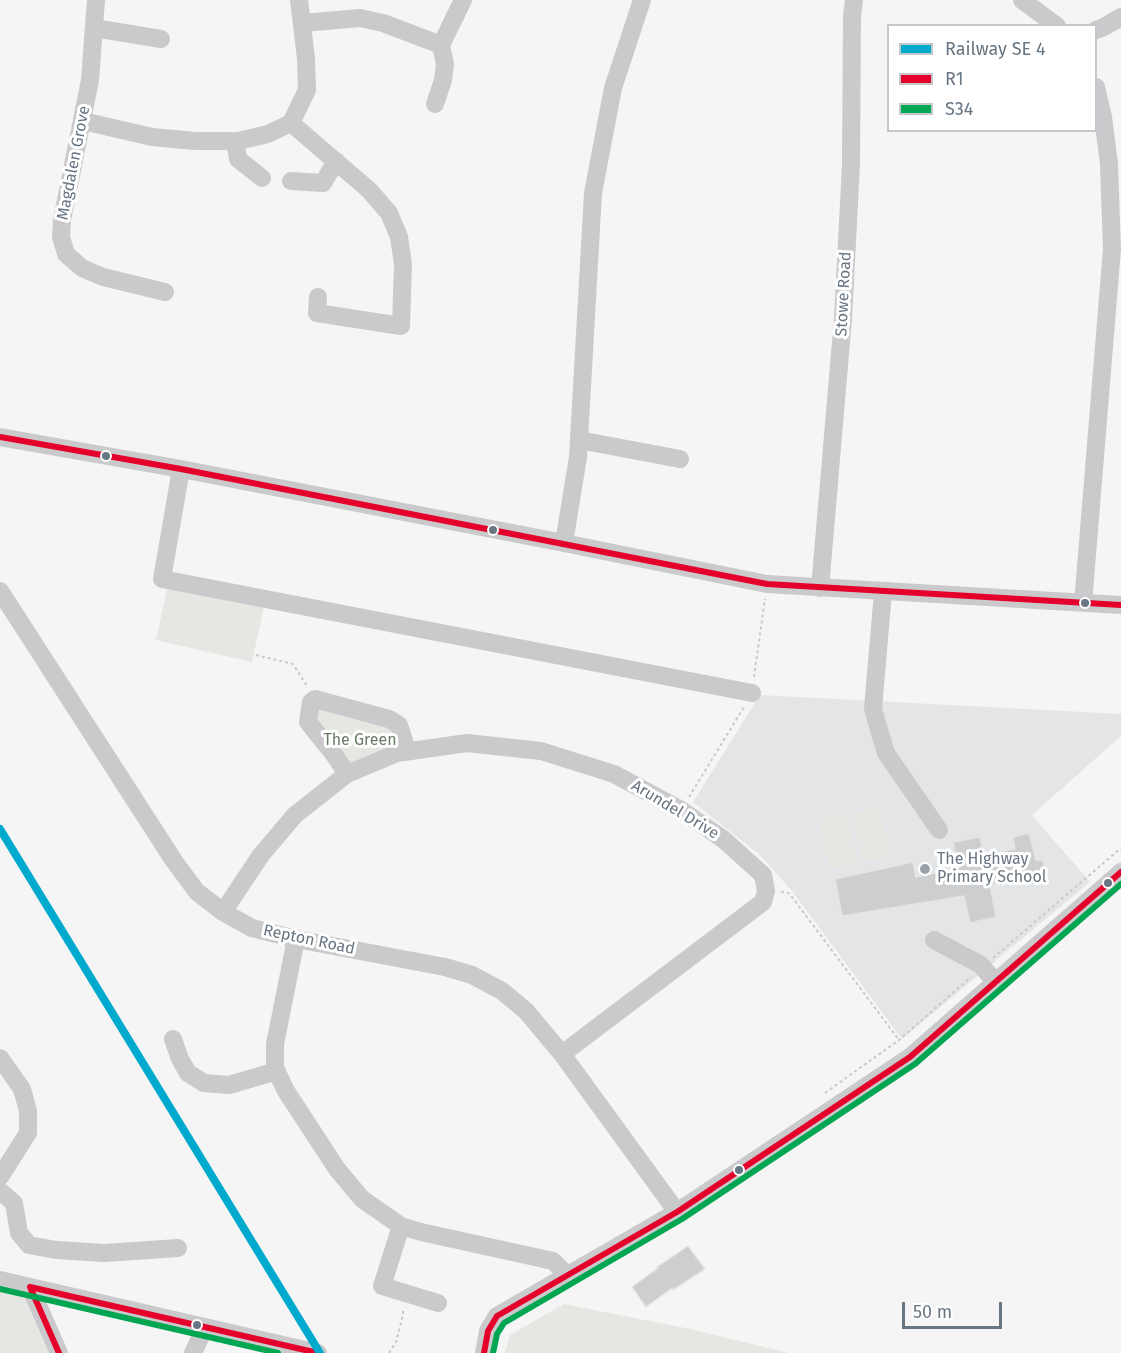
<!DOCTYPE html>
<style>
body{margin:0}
#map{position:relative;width:1121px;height:1353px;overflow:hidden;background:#f5f5f5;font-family:"Fira Sans",sans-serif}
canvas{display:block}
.legend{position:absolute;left:887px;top:24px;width:210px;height:108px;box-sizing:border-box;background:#fff;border:2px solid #c3c8cd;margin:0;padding:8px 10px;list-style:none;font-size:18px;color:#687582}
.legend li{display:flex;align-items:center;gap:12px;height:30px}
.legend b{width:30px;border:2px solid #c3c8cd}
.scale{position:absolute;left:902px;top:1302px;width:100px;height:27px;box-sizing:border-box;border:3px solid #687582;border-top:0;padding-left:8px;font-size:18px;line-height:21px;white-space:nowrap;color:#687582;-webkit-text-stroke:4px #fff;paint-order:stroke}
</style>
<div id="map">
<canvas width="1121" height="1353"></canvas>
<ul class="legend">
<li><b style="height:8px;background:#00a9ce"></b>Railway SE 4</li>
<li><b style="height:8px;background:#e4002b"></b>R1</li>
<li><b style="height:8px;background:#00a651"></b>S34</li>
</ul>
<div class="scale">50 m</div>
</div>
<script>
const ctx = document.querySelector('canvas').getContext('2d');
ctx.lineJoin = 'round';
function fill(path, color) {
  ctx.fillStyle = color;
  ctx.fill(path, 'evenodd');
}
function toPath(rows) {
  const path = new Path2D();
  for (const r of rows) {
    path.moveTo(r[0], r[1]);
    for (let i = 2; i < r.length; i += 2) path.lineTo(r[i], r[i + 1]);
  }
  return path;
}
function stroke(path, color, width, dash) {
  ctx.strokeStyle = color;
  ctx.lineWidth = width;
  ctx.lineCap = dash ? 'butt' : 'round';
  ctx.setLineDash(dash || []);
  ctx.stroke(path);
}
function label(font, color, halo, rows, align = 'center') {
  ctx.font = font + ' "Fira Sans",sans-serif';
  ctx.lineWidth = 6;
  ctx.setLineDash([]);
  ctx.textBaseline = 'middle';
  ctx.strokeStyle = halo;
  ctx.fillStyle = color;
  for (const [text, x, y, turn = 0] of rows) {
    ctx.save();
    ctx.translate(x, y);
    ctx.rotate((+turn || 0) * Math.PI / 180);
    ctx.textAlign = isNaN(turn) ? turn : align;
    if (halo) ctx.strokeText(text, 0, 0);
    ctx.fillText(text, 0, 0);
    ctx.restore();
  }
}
fill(toPath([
 [760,695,1121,714,1121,736,1032,815,1090,882,902,1039,792,891,760,855,693,802]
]), '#e4e5e6');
fill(toPath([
 [168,585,264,606,252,662,156,640],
 [317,708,393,726,400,750,353,767,319,726,316,717],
 [880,808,891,856,863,862,851,813],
 [847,814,857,863,830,869,818,820],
 [0,1288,28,1295,53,1353,0,1353],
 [564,1304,690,1329,789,1353,505,1353,510,1335]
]), '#e4e7e2');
const building = toPath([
 [1029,833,1036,860,1043,860,1046,875,1027,879,1026,872,1006,877,1007,881,990,885,996,917,970,923,964,896,842,916,835,879,913,862,916,877,959,868,953,842,980,837,984,855,1015,849,1013,837,1029,833],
 [688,1246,705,1269,673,1290,672,1288,646,1307,632,1287,658,1268,657,1267,688,1246]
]);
fill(building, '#cdcecf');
stroke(building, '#e4e4e4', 1.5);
stroke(toPath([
 [256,655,293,664,307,686],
 [754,677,765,599],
 [689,797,744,707],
 [781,892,789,893,899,1040],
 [993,958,1121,848],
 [825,1093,899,1040,971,977],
 [389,1353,396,1342,403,1315,403,1308]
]), '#c8c9ca', 2, [3, 3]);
stroke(toPath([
 [96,0,90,80,62,220,61,237,66,254,82,268,103,277,165,292],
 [1022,0,1057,26],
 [303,23,360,18,383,23,441,45,463,0],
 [94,28,161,39],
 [1096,30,1104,27,1121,17],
 [435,104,443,80,445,64,441,45],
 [83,121,152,137,195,141,238,141,268,134,291,123,307,90,306,59,299,0],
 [291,123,369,190,389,213,399,237,403,264,401,326,317,313,318,297],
 [235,141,238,159,262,178],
 [291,181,323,183,336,161],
 [0,437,181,469,564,543,767,584,1121,605],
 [579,440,680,459],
 [181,469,162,579,752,693],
 [564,543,578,457,593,193,613,88,642,0],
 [820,588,843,319,851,164,852,16,854,0],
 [0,591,174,861,197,892,223,912,252,928,296,939,445,967,472,975,502,991,526,1011,562,1054,677,1212],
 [883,592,873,709,886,753,939,830],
 [1083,603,1112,249,1109,164,1103,117,1096,87],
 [347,774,333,753,308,722,311,702,315,699,389,719,399,725,407,750],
 [223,912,261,855,295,815,347,774,397,753,467,743,541,751,614,774,681,810,723,839,763,875,766,891,763,902,562,1054],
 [296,939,275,1044,275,1068,286,1091,337,1169,362,1199,401,1226,421,1232,553,1261,566,1274],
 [934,940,981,965,995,982],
 [173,1039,180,1059,188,1073,204,1083,229,1085,277,1071],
 [0,1058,22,1089,28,1111,28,1133,0,1177],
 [0,1191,14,1203,19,1233,29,1245,56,1250,104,1253,178,1248],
 [401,1226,382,1286,438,1303],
 [0,1280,318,1353],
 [30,1287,59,1353],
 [193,1353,205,1327],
 [484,1353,488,1331,497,1316,677,1212,910,1057,1121,872]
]), '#cacacc', 18);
stroke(toPath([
 [0,437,181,469,767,584,1121,605],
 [30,1287,318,1353],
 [30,1287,59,1353],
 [484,1353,488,1331,497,1316,677,1212,910,1057,1121,872]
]), '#e4002b', 6);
stroke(toPath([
 [0,1289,278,1353],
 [493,1353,497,1334,504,1323,682,1219,915,1064,1121,884]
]), '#00a651', 6);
stroke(toPath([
 [0,829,320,1353]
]), '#00a9ce', 8);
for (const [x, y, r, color] of [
 [106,456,5,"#687582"],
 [493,530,5,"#687582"],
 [1085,603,5,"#687582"],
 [925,869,6,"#99a2aa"],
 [1108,883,5,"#687582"],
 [739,1170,5,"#687582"],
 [197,1325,5,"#687582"]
]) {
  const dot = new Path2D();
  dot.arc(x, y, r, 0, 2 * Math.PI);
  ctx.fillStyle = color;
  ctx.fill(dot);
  stroke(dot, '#fff', 2);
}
label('16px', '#687582', '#fff', [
 ["Magdalen Grove",74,163,-79],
 ["Stowe Road",844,294,-87],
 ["Arundel Drive",675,810,31],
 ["Repton Road",309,940,12]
]);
label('16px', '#697a66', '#fff', [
 ["The Green",360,741]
]);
label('16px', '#687582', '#fff', [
 ["The Highway",937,860],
 ["Primary School",937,878]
], 'left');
</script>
